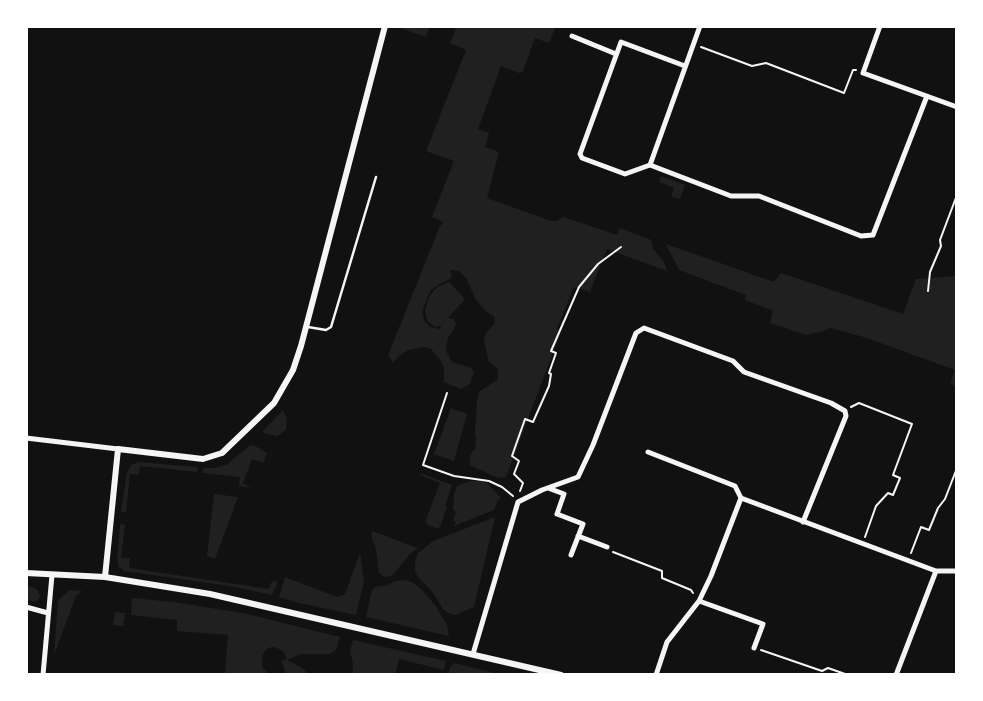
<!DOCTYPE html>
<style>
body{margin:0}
#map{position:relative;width:983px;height:701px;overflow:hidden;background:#111;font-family:"PT Sans Narrow",sans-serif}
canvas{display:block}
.frame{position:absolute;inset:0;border:28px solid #fff;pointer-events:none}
</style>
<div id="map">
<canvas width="983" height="701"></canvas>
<div class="frame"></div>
</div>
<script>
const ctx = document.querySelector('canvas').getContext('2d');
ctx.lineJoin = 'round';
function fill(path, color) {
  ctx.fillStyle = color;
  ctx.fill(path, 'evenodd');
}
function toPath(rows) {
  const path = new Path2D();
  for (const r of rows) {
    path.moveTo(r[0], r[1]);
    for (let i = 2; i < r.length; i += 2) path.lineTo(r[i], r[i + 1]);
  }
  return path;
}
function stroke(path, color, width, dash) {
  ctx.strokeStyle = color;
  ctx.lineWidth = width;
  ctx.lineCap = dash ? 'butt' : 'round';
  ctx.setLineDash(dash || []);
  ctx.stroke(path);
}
fill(toPath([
 [394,26,430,26,426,37],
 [457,26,556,26,549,43,535,38,523,71,519,73,501,66,478,129,489,133,485,147,499,152,487,198,551,221,556,221,564,217,617,235,620,228,651,240,653,249,664,262,667,271,607,249,590,292,574,287,557,328,560,334,506,477,498,478,470,465,470,455,475,448,476,439,475,433,477,399,480,391,496,381,498,377,498,369,489,362,484,341,486,333,494,324,495,318,486,311,476,300,466,278,459,271,450,270,452,276,450,279,438,285,431,290,428,296,422,312,425,322,430,327,439,329,447,319,441,326,435,327,427,320,425,310,430,295,437,287,449,282,465,299,448,318,454,319,456,325,448,338,446,347,447,353,452,362,472,368,474,373,470,384,461,389,444,382,444,368,441,361,431,349,424,347,408,350,399,356,393,363,388,355,440,226,444,222,432,217,454,161,426,151,466,50,450,43],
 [661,176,685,185,680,199,671,197,674,188,659,182],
 [666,244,774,282,781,273,903,314,916,279,957,276,957,386,950,384,955,370,867,338,831,328,820,332,806,335,770,323,773,311,745,300,746,295,679,270],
 [451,408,467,414,454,461,434,454],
 [283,410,287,419,286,430,277,436,266,434,263,431],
 [254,445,267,453,263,463,252,459,243,483,251,488,239,486,240,477,202,473,203,468,214,468,226,465,249,446],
 [138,462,197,467,197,472,140,466,139,475,130,474,126,512,121,512,127,472,131,465],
 [420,473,452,485,445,506,447,507,439,529,427,525,427,523,425,522,440,483,420,475],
 [471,481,481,481,488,484,501,498,498,500,494,510,454,526,456,522,453,520,456,512,453,510,454,495,457,486],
 [214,494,238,497,215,559,207,556],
 [495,517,474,607,455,615,448,613,443,609,434,594,418,577,415,570,415,561,418,553,433,541],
 [120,524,125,525,121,558,130,558,129,568,269,589,272,581,278,582,272,595,230,586,124,571,119,567,117,560],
 [372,531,418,548,410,554,392,576,383,577,379,572,376,549,371,536],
 [360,553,364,581,356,615,299,603,279,597,285,577,337,597,345,594],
 [406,580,414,583,422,590,435,605,447,625,449,636,366,617,372,590,375,587,388,585,395,581],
 [26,586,35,588,38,591,40,597,38,600,34,602,26,599],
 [70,590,82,591,76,596,54,655,58,600],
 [132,598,174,602,248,614,340,637,336,650,330,654,301,654,287,660,302,668,310,675,288,675,286,673,281,661,285,660,286,657,283,651,274,647,268,648,262,655,262,666,267,672,266,675,225,675,228,635,177,631,177,620,131,615],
 [115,612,125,613,123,626,113,625],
 [353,640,446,661,444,670,399,659,395,675,352,675,353,664,350,651],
 [454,663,503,675,448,675,450,667]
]), '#202020');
stroke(toPath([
 [701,47,752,66,766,63,844,93,853,70,856,70],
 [928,291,930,272,941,246,940,240,957,195],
 [447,393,423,465,454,476,489,481,502,487,513,496],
 [851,407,859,403,912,424,893,475,900,478,893,495,888,493,876,506,865,537],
 [520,491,523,483,514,474,519,461,512,456,525,419,533,422,549,386,551,374,549,373,556,353,551,351,579,287,598,264,621,247],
 [613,552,662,571,662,578,691,590,693,593],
 [911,553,921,527,929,530,938,508,945,499,957,468],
 [761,650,822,671,828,668,848,675]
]), '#f5f5f5', 2);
stroke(toPath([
 [308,327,326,330,331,327,376,177]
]), '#f5f5f5', 2.5);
stroke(toPath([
 [880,26,863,73,957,107],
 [572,36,616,54],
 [650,165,731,196,759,196,861,236,873,235,927,96],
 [650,165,625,174,582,158,580,154,621,42,685,66],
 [650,165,700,26],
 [26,438,118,449],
 [648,452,735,486,741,498],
 [548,488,564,494,557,514,583,524,571,555],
 [578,536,607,547],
 [699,601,763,624,754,648],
 [26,607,48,613],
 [473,654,518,502,542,490,578,477,593,445,636,333,644,328,733,361,744,372,831,403,845,411,846,416,803,522],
 [43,675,52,575],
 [656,675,667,642,699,601,711,576,741,498,936,571,957,571],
 [896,675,936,571]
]), '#f5f5f5', 5);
stroke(toPath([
 [26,573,105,577,210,594,561,675],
 [105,577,118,449,203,459,222,453,274,403,293,370,301,346,385,26]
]), '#f5f5f5', 6);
</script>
